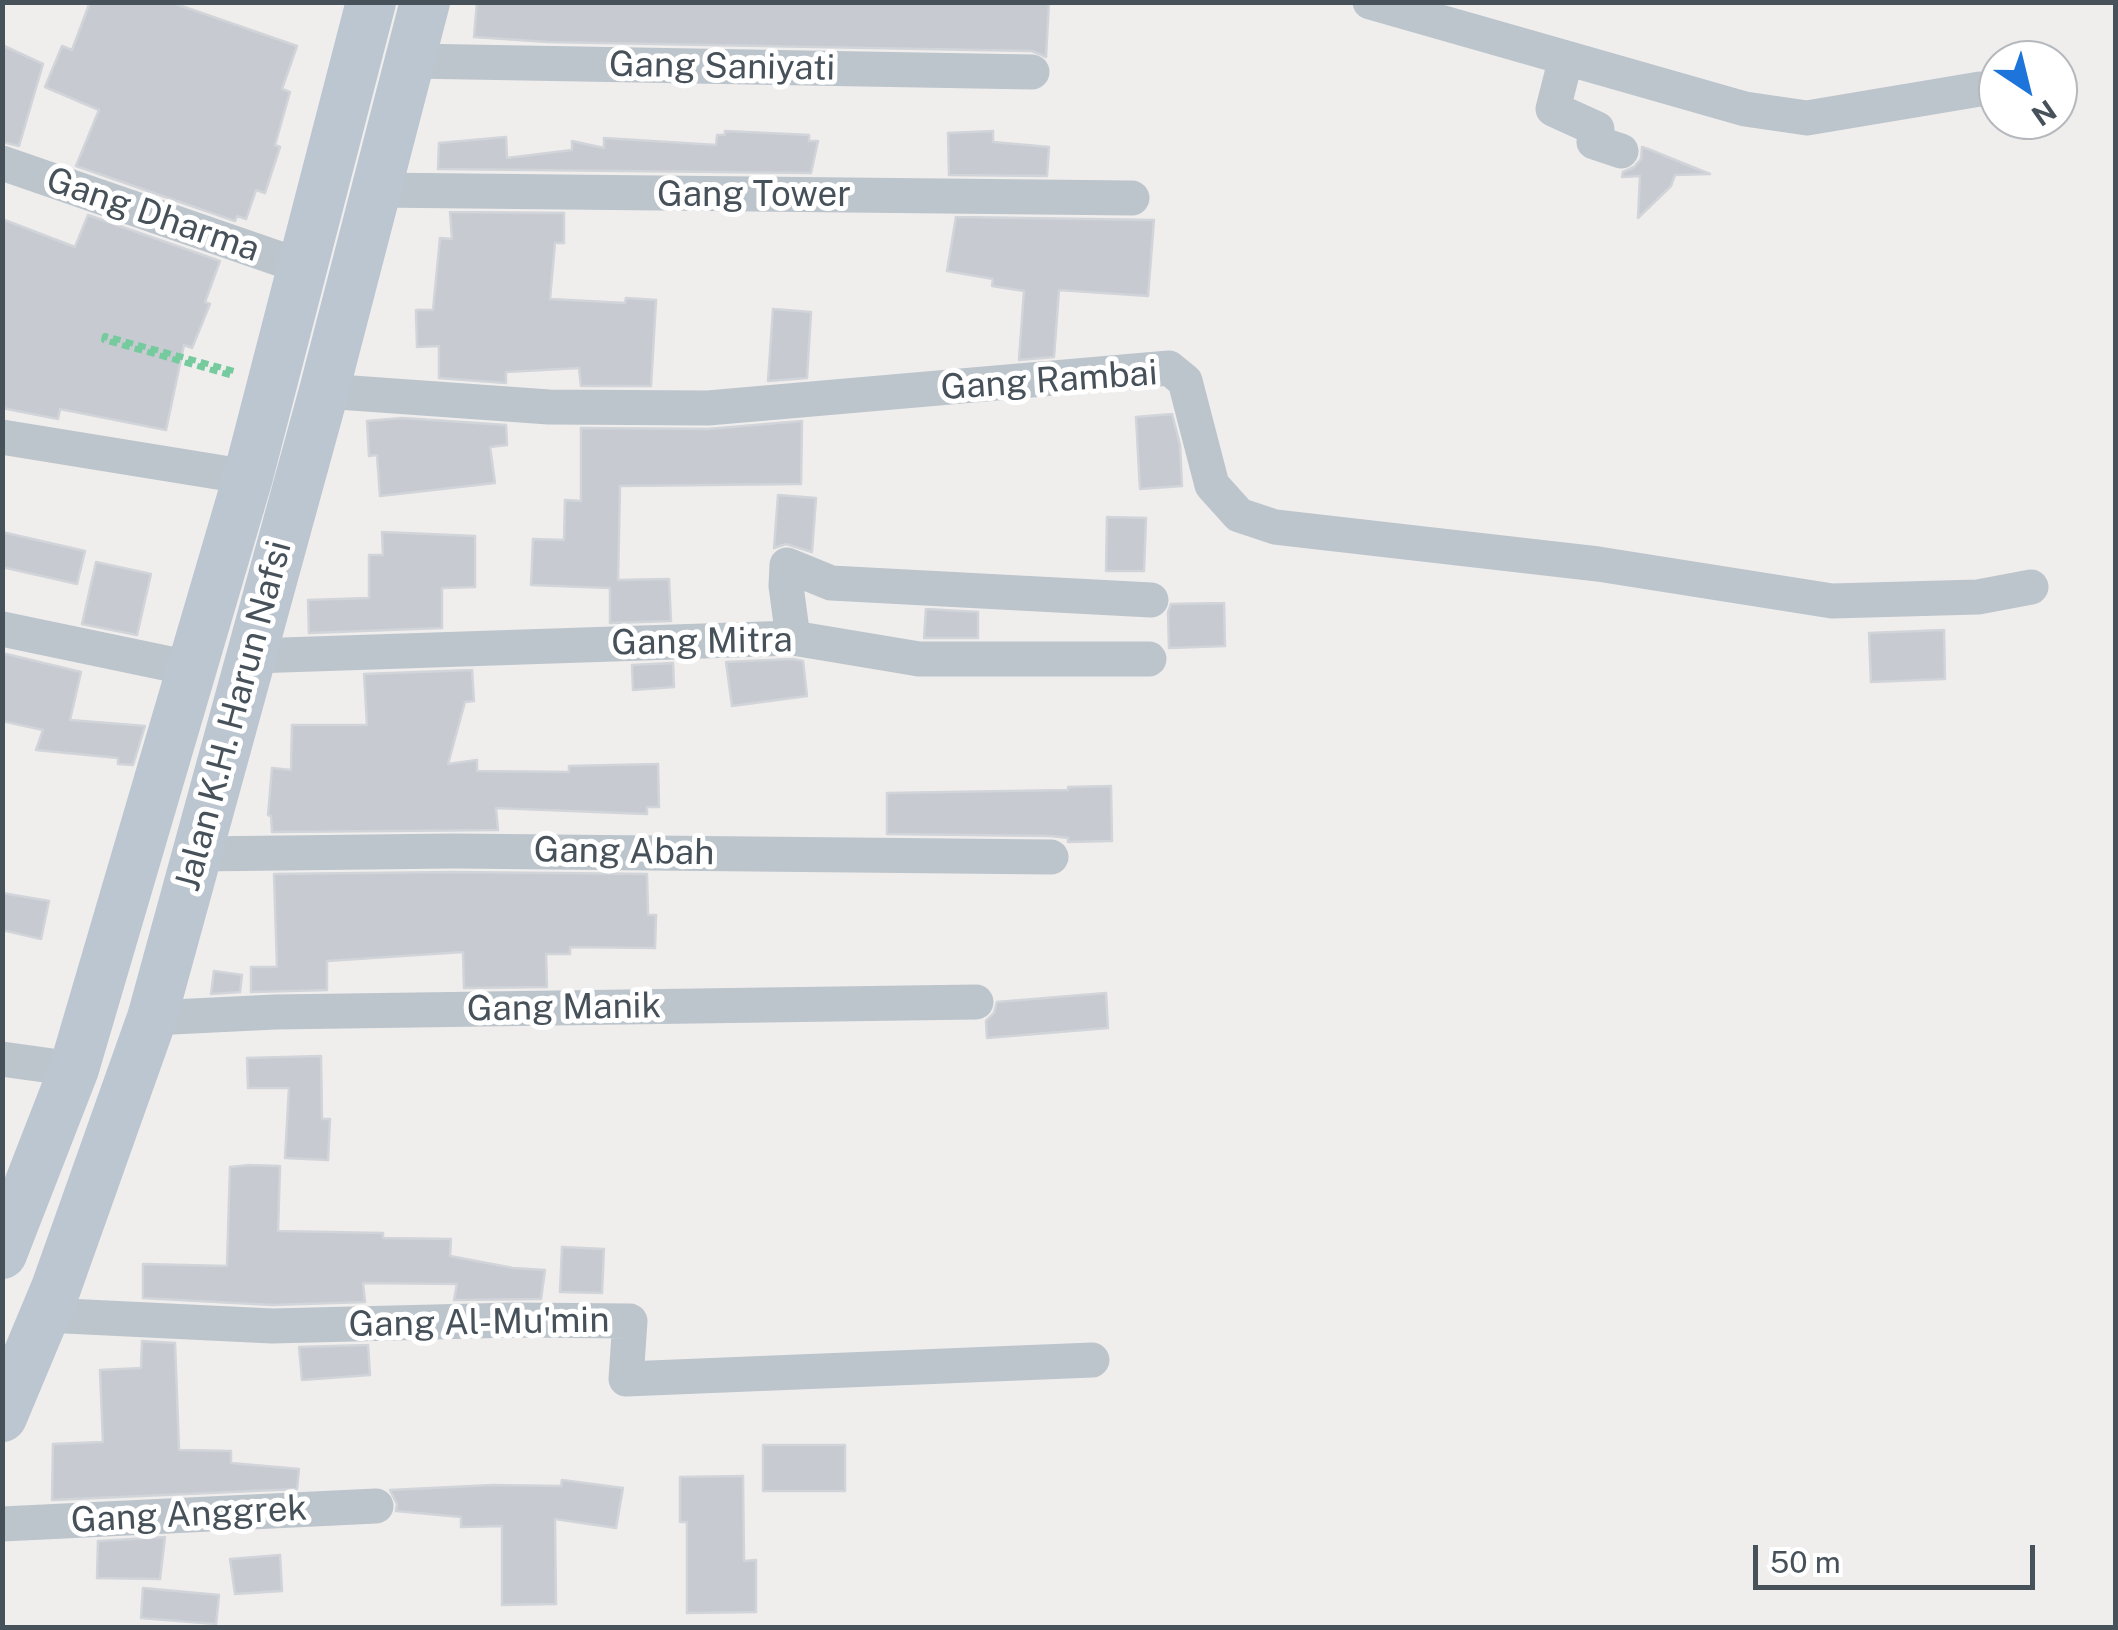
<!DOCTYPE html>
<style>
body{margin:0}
#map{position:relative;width:2118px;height:1630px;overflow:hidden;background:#f0eded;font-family:"Public Sans",sans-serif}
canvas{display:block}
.frame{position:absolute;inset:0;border:5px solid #46515a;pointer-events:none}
.north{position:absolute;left:1978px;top:40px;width:100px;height:100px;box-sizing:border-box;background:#fff;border:2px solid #b5b9bd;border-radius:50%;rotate:145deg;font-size:28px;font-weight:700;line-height:40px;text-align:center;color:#46515a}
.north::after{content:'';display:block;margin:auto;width:35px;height:45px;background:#1d74da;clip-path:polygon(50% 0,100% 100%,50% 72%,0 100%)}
.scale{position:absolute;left:1753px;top:1545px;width:282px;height:45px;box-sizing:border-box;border:5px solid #46515a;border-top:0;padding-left:12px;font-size:30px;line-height:35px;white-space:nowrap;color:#46515a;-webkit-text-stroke:8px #fff;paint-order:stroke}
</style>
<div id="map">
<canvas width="2118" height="1630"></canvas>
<div class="frame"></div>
<div class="north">N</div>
<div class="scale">50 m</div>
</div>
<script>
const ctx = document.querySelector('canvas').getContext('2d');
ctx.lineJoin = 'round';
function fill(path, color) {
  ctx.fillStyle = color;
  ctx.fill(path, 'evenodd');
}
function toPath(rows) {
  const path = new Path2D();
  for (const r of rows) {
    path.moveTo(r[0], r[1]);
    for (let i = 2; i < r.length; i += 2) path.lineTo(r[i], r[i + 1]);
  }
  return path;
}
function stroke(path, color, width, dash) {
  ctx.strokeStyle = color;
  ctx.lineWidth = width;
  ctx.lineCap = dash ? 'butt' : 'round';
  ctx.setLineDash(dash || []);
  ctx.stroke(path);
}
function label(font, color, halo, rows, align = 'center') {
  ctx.font = font + ' "Public Sans",sans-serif';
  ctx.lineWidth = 10;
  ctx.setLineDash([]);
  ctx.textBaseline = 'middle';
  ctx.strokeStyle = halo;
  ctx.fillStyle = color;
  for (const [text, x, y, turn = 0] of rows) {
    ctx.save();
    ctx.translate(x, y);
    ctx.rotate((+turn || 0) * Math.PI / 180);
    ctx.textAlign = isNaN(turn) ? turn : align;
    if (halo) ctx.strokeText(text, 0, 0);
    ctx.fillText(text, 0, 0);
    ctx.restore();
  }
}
const building = toPath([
 [90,2,170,2,297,46,282,89,290,92,275,145,280,147,265,193,256,190,246,219,237,216,235,221,76,166,99,110,45,87,62,46,72,50,90,2],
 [477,2,1049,2,1046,57,1032,51,548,42,474,37,477,2],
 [2,45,43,64,19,146,2,142,2,45],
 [725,131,809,135,809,141,818,141,811,173,438,169,439,143,506,137,507,158,572,150,572,141,604,148,604,138,716,145,717,135,725,135,725,131],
 [993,131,993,142,1049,147,1047,176,949,175,948,133,993,131],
 [1642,147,1648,149,1710,174,1675,175,1671,186,1638,218,1640,176,1622,177,1623,172,1634,167,1641,159,1642,147],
 [450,212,564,213,564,243,555,243,550,299,625,303,626,298,656,300,651,386,581,386,579,368,506,372,506,383,439,378,439,346,417,347,416,310,433,310,440,238,452,239,450,212],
 [88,215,220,261,205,302,210,304,192,348,184,345,166,430,60,409,58,419,2,408,2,219,75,247,88,215],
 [956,217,1154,220,1148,296,1059,290,1054,357,1019,360,1024,291,992,286,993,279,947,271,956,217],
 [773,309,811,312,807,378,768,381,773,309],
 [1172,414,1180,445,1182,486,1140,489,1136,417,1172,414],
 [402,418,506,425,507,445,490,447,495,483,380,496,377,455,369,456,367,421,402,418],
 [802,421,801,484,620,486,618,580,669,579,671,621,610,623,610,588,531,585,533,539,564,540,565,500,581,501,581,428,708,429,802,421],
 [778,495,816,498,812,552,786,544,774,548,778,495],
 [1107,517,1146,518,1144,571,1106,571,1107,517],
 [2,532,85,551,77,584,2,567,2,532],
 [382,532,475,536,475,587,442,588,442,628,309,633,308,600,369,598,369,555,383,555,382,532],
 [96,562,151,574,137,635,82,624,96,562],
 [1224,603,1225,646,1169,648,1168,612,1171,604,1224,603],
 [926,609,978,612,978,638,924,638,926,609],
 [1944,630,1945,679,1871,682,1869,633,1944,630],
 [2,653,81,672,70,720,145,726,133,765,118,764,118,758,36,750,43,730,2,721,2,653],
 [792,659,803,661,807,696,732,706,726,662,792,659],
 [673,663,674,687,633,690,632,665,673,663],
 [472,670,474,701,465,702,448,764,477,760,477,771,569,772,569,766,658,764,659,807,647,807,647,814,496,808,498,830,272,832,271,816,268,815,272,768,291,770,292,725,367,725,364,674,472,670],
 [1111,786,1112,841,1068,842,1068,838,1051,836,887,834,887,793,1068,790,1068,787,1111,786],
 [454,872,647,874,648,915,656,915,655,948,570,947,570,954,546,954,547,987,464,988,463,952,327,961,327,990,251,992,251,967,277,967,274,874,454,872],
 [2,893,49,901,41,939,2,930,2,893],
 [214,971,242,975,240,992,211,994,214,971],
 [1106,993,1108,1028,987,1038,986,1021,994,1013,997,1002,1106,993],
 [321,1056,322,1119,330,1119,328,1160,285,1158,289,1088,248,1088,247,1058,321,1056],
 [250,1165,280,1166,278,1231,383,1233,383,1238,451,1239,450,1256,513,1268,545,1270,541,1299,454,1300,457,1284,363,1283,365,1302,272,1305,143,1298,143,1264,227,1266,230,1167,250,1165],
 [562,1247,604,1249,602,1293,560,1292,562,1247],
 [142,1341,175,1343,179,1450,231,1451,231,1463,299,1469,297,1489,52,1500,53,1444,103,1442,100,1370,141,1368,142,1341],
 [368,1345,370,1375,302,1380,299,1347,368,1345],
 [763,1445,845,1445,845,1491,763,1491,763,1445],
 [743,1476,744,1561,756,1560,756,1612,687,1613,687,1522,680,1522,680,1477,743,1476],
 [562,1480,623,1488,616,1528,555,1519,556,1604,502,1605,502,1526,461,1527,461,1517,396,1511,397,1504,390,1490,493,1485,561,1486,562,1480],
 [165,1537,160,1579,97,1578,98,1541,165,1537],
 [280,1555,282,1591,235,1594,230,1559,280,1555],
 [143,1588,219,1595,216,1624,141,1618,143,1588]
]);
fill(building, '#c7cad0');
stroke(building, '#d1d4d9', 2.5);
stroke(toPath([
 [230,375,104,340,105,336,234,371]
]), '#75ca9e', 6, [8, 5]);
stroke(toPath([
 [1370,2,1745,109,1807,118,1980,89],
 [1566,58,1553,109,1597,129,1594,142,1621,151],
 [411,61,1032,72],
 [2,163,303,267],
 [375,190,1132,198],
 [324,391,549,407,708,408,1169,368,1185,381,1212,485,1239,515,1275,527,1598,564,1832,601,1978,597,2031,587],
 [2,437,248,477],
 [2,629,189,668],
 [793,638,786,586,787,565,831,583,1151,600],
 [253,656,793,638,919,659,1149,659],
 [197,854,454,851,1051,857],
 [152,1018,275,1012,976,1002],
 [2,1059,74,1069],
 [45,1315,272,1326,514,1320,630,1321,626,1379,1092,1360],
 [2,1524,376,1506]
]), '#bcc5cc', 35);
stroke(toPath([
 [2,1254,74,1069,248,477,371,2],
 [2,1417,56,1288,152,1018,324,391,425,2]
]), '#bbc6d1', 50);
label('35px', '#46515a', '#fff', [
 ["Gang Saniyati",722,67,1],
 ["Gang Tower",754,195],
 ["Gang Dharma",153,215,19],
 ["Gang Rambai",1049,381,-4],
 ["Gang Mitra",702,642,-1],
 ["Jalan K.H. Harun Nafsi",234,716,-75],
 ["Gang Abah",624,852,1],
 ["Gang Manik",564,1008,-1],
 ["Gang Al-Mu'min",479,1323,-1],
 ["Gang Anggrek",189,1515,-3]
]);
</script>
